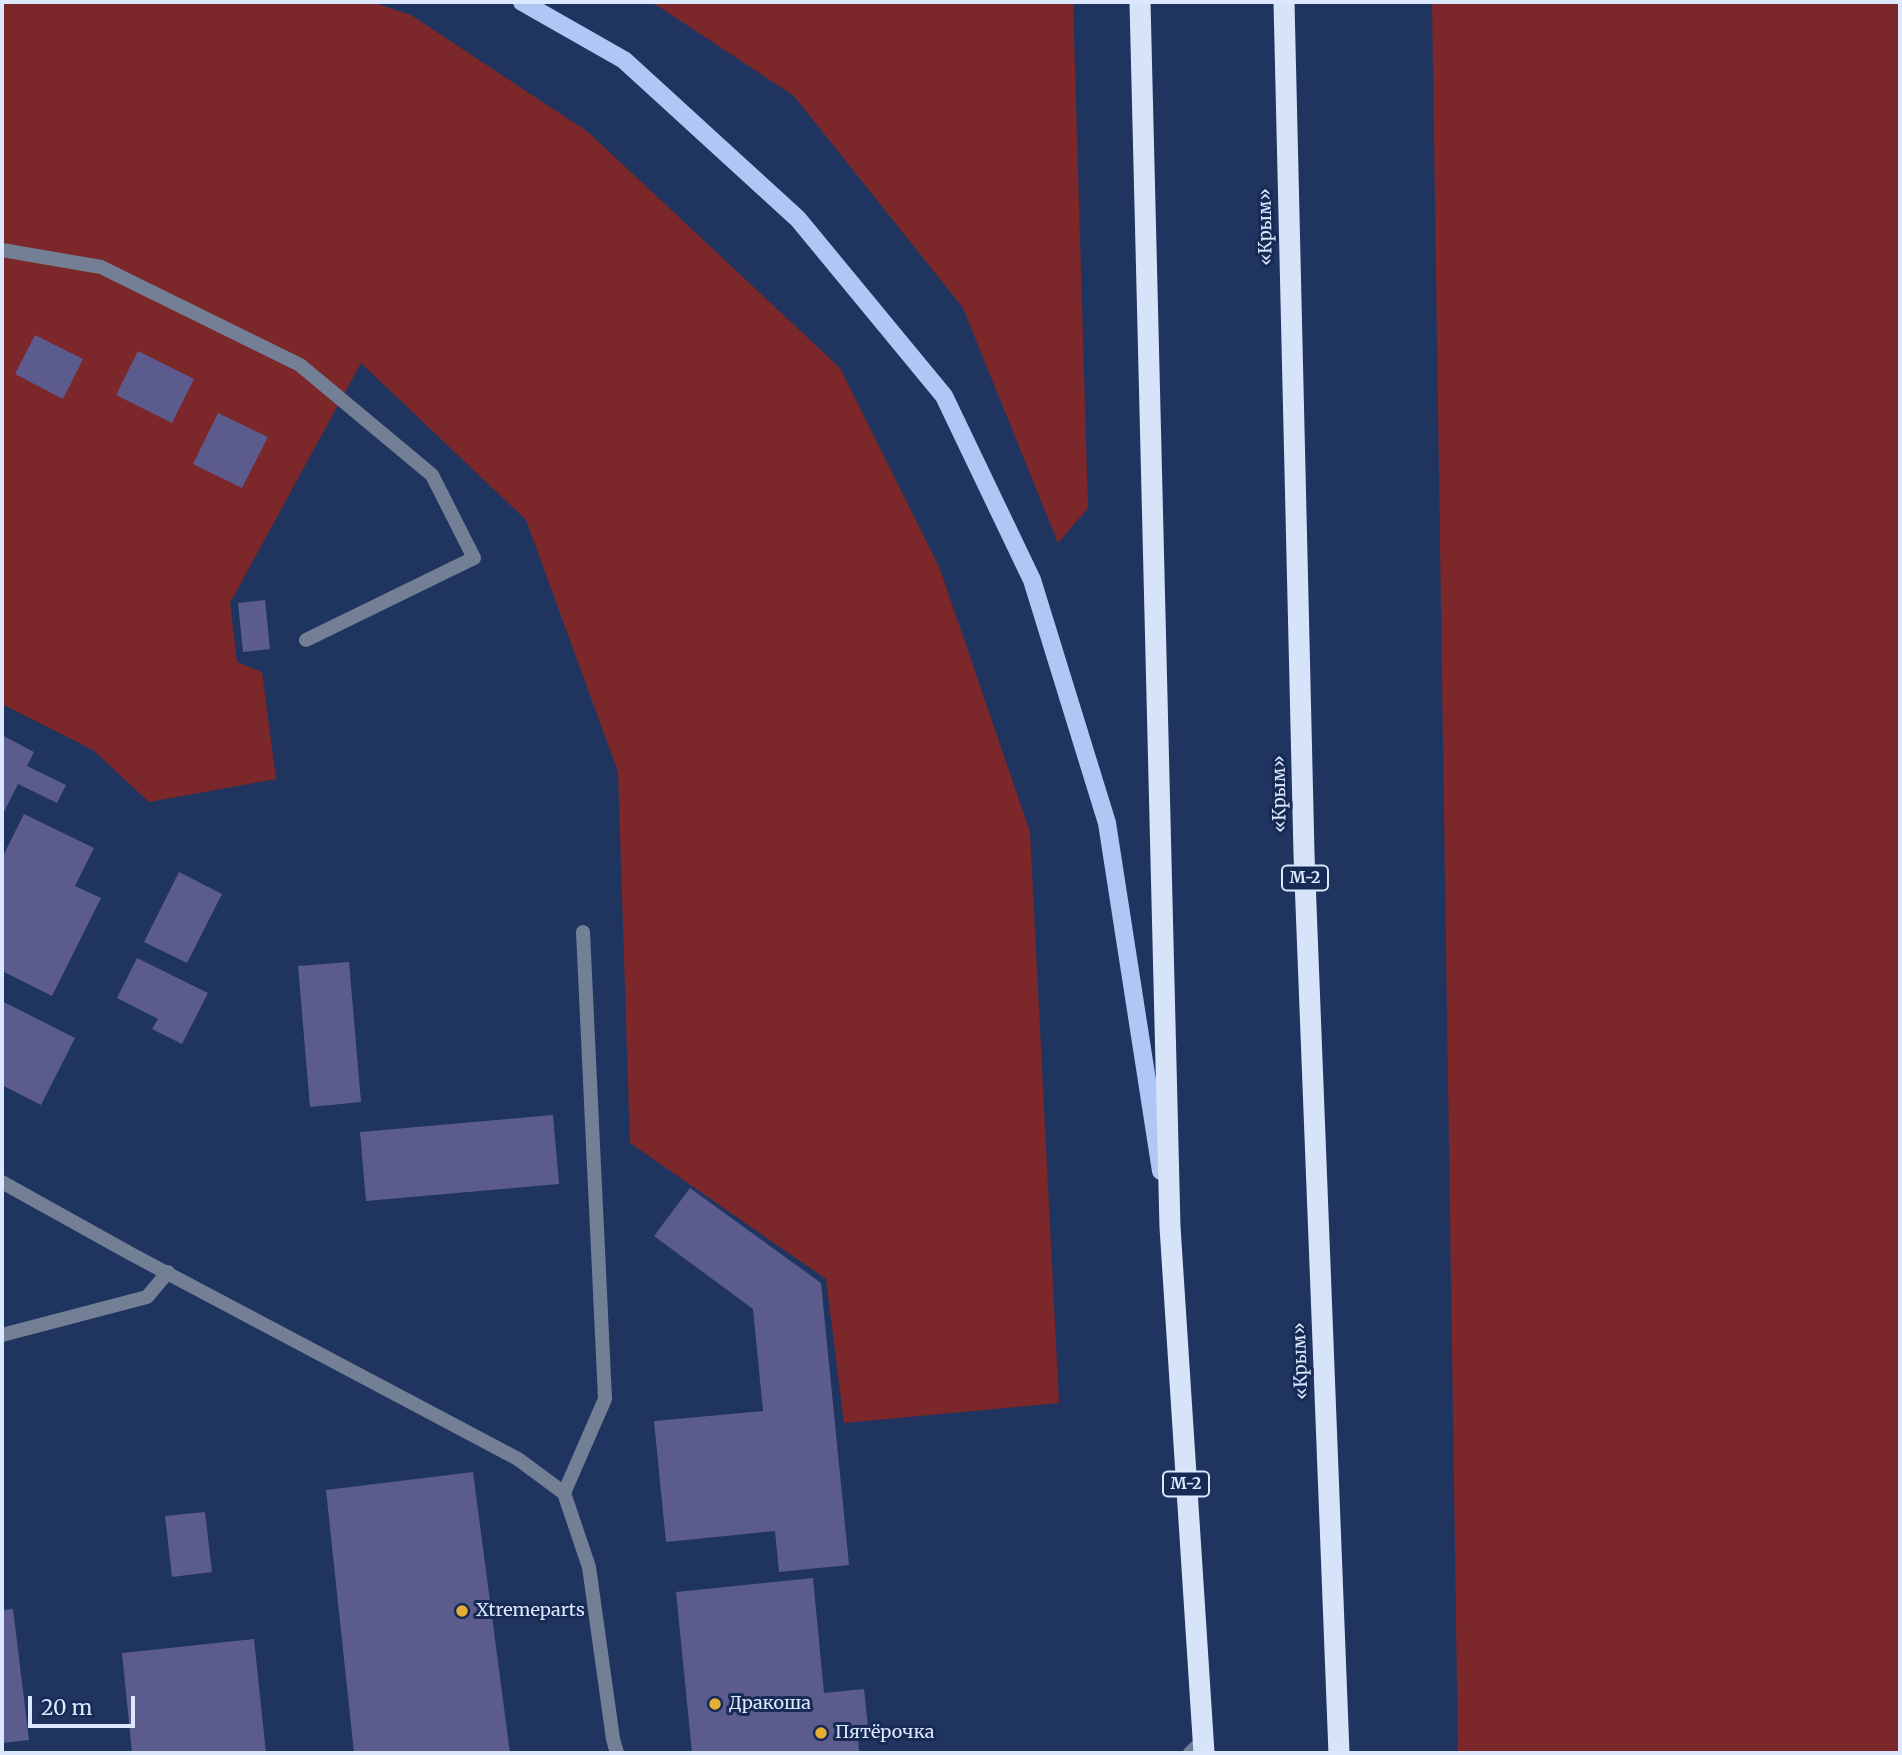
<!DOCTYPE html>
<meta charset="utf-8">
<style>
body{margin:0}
#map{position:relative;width:1902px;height:1755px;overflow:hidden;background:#1f3560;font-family:Merriweather,serif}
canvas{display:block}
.frame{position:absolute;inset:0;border:4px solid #dce8fe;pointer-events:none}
.scale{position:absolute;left:28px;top:1696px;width:107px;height:32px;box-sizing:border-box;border:4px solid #dce8fe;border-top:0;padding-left:9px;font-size:21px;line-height:24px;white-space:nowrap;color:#dce8fe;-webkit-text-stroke:5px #162a54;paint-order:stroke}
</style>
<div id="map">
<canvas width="1902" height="1755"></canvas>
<div class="frame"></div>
<div class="scale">20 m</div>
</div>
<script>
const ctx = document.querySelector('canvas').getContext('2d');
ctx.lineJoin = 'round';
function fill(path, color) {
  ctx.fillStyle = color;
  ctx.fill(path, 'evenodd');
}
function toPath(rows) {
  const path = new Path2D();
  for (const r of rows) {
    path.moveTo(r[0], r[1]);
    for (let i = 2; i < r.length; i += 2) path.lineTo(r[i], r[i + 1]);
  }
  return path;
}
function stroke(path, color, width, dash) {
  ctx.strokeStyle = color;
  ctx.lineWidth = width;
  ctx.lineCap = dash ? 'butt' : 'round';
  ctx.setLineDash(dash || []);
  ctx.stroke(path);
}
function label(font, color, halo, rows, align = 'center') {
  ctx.font = font + ' Merriweather,serif';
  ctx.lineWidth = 6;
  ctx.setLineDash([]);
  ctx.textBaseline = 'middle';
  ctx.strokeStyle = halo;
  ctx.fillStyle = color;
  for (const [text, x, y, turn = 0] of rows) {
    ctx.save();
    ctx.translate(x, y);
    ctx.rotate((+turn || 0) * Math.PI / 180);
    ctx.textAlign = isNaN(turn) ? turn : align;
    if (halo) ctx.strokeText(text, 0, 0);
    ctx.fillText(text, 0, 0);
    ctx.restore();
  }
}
fill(toPath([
 [2,2,371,2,411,15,588,132,840,368,940,569,1030,832,1059,1403,844,1423,826,1279,630,1143,618,772,526,520,361,363,230,603,237,662,262,672,276,779,149,802,93,750,2,704],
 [652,2,1073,2,1088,508,1058,543,963,308,794,96],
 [1432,2,1900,2,1900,1753,1458,1753]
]), '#7c2729');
fill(toPath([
 [35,335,83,359,63,399,15,374],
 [138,351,194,379,172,423,116,395],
 [218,413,268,437,242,488,193,464],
 [265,600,270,649,243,652,238,603],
 [2,735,34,752,27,766,66,785,57,803,18,784,2,816],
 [24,814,94,848,75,886,101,898,52,996,2,971,2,858],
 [179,872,222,894,187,963,144,942],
 [137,958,208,993,182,1044,152,1029,158,1019,117,998],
 [349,962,361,1102,310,1107,298,966],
 [2,1001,75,1038,41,1105,2,1085],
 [553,1115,559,1184,366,1201,360,1132],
 [690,1188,821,1283,849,1565,779,1572,775,1531,666,1542,654,1421,763,1411,753,1309,654,1236],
 [473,1472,510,1753,354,1753,326,1490],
 [205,1512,212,1572,172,1577,165,1516],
 [813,1578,824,1693,864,1689,869,1736,858,1737,859,1753,692,1753,676,1592],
 [13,1609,29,1740,2,1743,2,1610],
 [254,1639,266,1753,132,1753,122,1653]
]), '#5b5b8e');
stroke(toPath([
 [2,250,101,267,300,365,432,475,474,558,306,640],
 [2,1182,133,1255,518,1459,564,1493,589,1567,613,1739,617,1753],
 [2,1335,147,1297,168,1272],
 [564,1493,605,1399,583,932],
 [1190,1753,1203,1741]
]), '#737f95', 14);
stroke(toPath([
 [522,2,624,60,798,219,944,396,1032,580,1107,823,1161,1171]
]), '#afc7f4', 18);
stroke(toPath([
 [1140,2,1170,1227,1204,1753],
 [1284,2,1304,854,1339,1753]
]), '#d7e3f9', 21);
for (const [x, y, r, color] of [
 [462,1611,7,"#e4ae35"],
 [715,1704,7,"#e4ae35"],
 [821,1733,7,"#e4ae35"]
]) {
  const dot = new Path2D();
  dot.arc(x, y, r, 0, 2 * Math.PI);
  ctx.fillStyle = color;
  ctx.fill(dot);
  stroke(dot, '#162a54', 2.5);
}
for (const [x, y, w] of [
 [1305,878,46],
 [1186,1484,46]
]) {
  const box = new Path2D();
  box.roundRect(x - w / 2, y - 12.5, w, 25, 5);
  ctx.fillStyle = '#162a54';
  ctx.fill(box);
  stroke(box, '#dce8fe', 2);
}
label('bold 16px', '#dce8fe', null, [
 ["М-2",1305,878],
 ["М-2",1186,1484]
]);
label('18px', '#dce8fe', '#162a54', [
 ["«Крым»",1266,227,-91],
 ["«Крым»",1280,794,-91],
 ["«Крым»",1301,1361,-92]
]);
label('18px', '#dce8fe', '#162a54', [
 ["Xtremeparts",476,1611],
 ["Дракоша",729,1704],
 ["Пятёрочка",835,1733]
], 'left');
</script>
